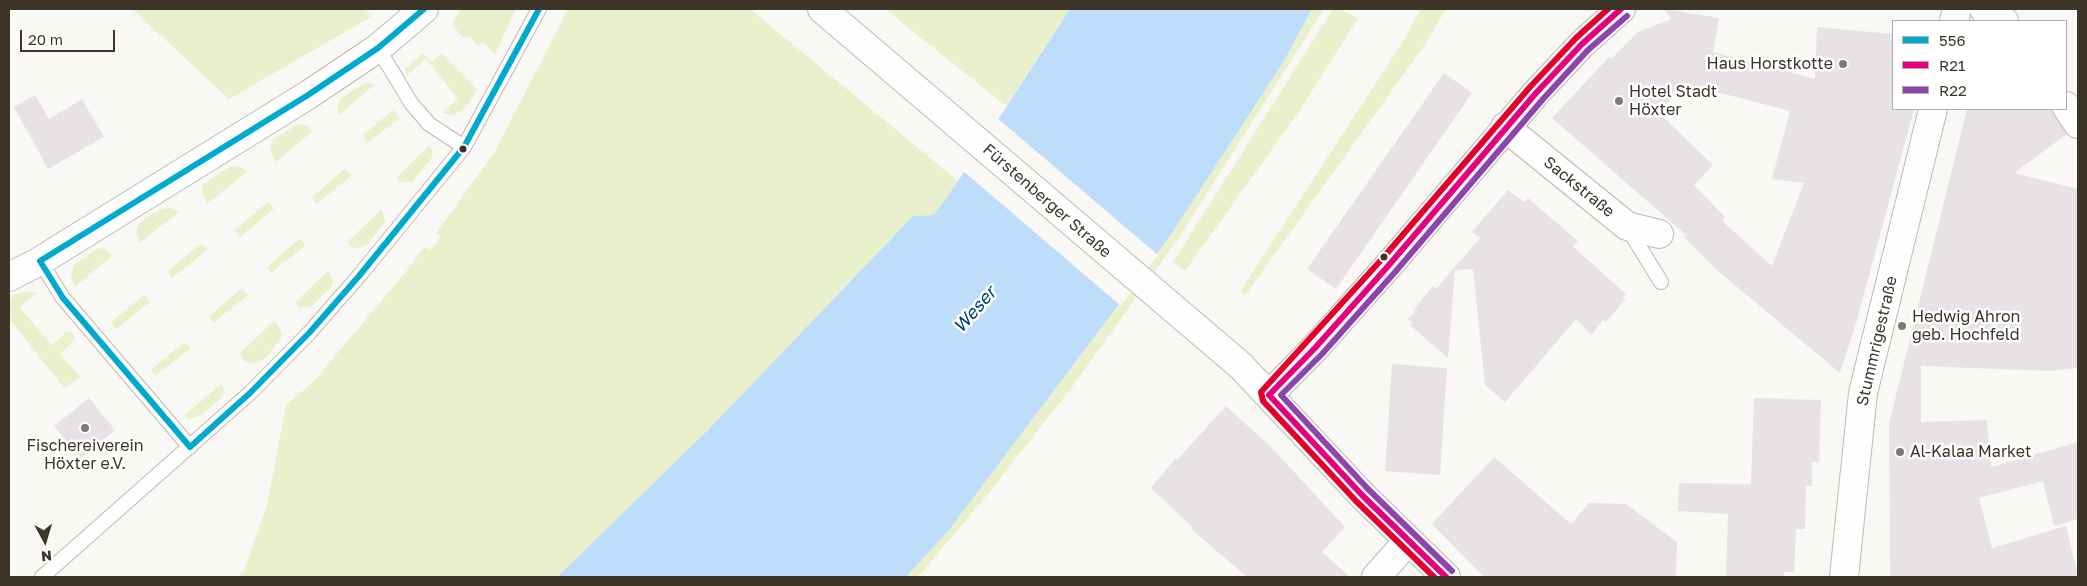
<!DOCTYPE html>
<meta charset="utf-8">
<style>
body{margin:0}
#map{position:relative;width:2087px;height:586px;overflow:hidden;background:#faf8f5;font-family:"Golos Text",sans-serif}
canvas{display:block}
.frame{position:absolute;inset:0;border:10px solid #3d3528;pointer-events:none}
.legend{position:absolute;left:1892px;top:20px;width:175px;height:90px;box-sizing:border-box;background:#fff;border:1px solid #b1aea9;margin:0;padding:6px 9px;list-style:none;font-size:15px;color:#3d3528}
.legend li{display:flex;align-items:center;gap:10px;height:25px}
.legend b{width:25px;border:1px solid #b1aea9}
.north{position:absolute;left:20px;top:516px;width:50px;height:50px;-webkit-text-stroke:4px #fff;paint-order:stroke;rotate:174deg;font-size:14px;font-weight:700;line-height:20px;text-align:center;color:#3d3528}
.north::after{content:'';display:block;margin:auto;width:18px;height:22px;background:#3d3528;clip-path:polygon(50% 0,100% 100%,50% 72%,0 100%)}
.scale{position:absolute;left:20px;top:30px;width:95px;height:22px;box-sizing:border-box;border:2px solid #3d3528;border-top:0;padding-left:6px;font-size:15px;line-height:18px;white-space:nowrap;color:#3d3528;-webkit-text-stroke:4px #fff;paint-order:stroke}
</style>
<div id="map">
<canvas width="2087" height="586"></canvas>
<div class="frame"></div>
<ul class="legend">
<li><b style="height:6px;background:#00a9ce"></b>556</li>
<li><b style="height:6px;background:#e5007d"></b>R21</li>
<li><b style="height:6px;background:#8e44ad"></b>R22</li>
</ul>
<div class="north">N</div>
<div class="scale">20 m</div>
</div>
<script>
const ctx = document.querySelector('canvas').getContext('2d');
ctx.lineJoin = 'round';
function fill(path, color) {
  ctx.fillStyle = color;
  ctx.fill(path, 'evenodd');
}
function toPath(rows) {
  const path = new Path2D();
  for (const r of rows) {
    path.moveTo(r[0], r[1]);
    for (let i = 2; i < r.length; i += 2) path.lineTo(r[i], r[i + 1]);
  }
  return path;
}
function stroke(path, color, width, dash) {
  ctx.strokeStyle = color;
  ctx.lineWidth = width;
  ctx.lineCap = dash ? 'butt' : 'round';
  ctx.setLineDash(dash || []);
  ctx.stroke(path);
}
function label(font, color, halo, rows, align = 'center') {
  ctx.font = font + ' "Golos Text",sans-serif';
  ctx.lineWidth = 5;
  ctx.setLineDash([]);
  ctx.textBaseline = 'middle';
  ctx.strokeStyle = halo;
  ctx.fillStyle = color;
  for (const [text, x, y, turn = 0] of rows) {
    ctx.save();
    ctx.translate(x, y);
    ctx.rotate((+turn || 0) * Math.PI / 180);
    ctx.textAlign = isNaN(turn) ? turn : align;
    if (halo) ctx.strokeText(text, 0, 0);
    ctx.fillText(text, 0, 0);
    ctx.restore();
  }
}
fill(toPath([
 [132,9,365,9,371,17,229,99],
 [461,9,516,9,495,54,482,42,478,46,470,37,462,37,452,24],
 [568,9,750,9,958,181,934,215,913,216,708,430,557,577,237,577,244,571,267,505,286,405,313,382,409,268,424,247,430,251,440,237,436,233,494,153],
 [885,9,1070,9,1006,106],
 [1312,9,1324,9,1180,236,1072,387,988,494,918,577,906,577,949,530,1170,236,1284,61],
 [1333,9,1340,9,1358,18,1300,110,1185,271,1173,262],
 [1421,9,1446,9,1426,43,1244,297,1241,290,1402,43],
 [423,53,431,62,441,54,445,56,477,90,469,103,461,111,453,115,442,113,458,99,426,59,407,75,405,69],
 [367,82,374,85,339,115,337,109,340,99],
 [393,110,400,118,367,143,363,135],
 [298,124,308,126,313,131,276,162,270,150,273,139],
 [429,145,432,149,432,157,413,182,400,182,396,178],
 [231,166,239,166,248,171,207,204,202,190,203,184],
 [345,169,351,174,350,177,316,204,312,197],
 [268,202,274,209,240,237,235,230],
 [169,208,179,212,140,243,136,232,139,223,159,210],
 [382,209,385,222,367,245,358,249,352,247,347,242],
 [299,239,302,240,305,246,271,273,267,267],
 [200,244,207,248,206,251,172,278,168,271],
 [99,248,106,249,112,256,75,287,71,277,74,264],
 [328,271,333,279,332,286,312,306,301,308,295,302],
 [242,288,248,295,213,323,209,316],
 [23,292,38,293,19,307,52,345,66,332,72,332,74,335,74,340,60,354,80,377,64,388,11,321,9,301,13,295],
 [144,295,150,302,116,329,111,322],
 [274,321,280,329,282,335,280,341,263,360,253,363,246,362,239,354],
 [184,342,190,347,190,349,155,376,151,370],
 [222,383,224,391,221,398,202,415,188,419,184,416]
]), '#e8f1cc');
fill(toPath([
 [1070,9,1312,9,1284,61,1170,236,949,530,906,577,557,577,708,430,913,216,934,215,958,181]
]), '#beddfa');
fill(toPath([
 [996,117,1158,255,1121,306,962,170]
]), '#faf8f5');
fill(toPath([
 [1665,9,1719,18,1713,52,1815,79,1817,27,1893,34,1893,109,1914,109,1857,320,1840,373,1718,271,1684,237,1686,235,1552,118,1609,57,1611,59,1638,32,1671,19],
 [1686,84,1790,111,1772,179,1804,183,1772,266,1722,221,1725,217,1694,185,1713,165,1658,112],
 [1444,73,1472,93,1336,289,1307,269],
 [35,95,49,119,82,99,104,137,48,169,14,107],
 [1967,109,2051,109,2067,134,2014,173,2078,189,2078,368,2050,371,1921,366,1921,422,1987,420,1991,467,2078,442,2078,519,2054,526,2043,481,1979,498,1992,548,2066,526,2078,577,1890,577,1889,424],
 [1508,190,1524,202,1528,198,1578,241,1573,247,1626,294,1623,298,1626,299,1606,322,1603,320,1591,335,1576,319,1505,402,1485,385,1473,269,1455,270,1448,358,1410,325,1412,322,1408,319,1415,312,1413,310,1433,286,1436,289,1480,238,1472,232],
 [1392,364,1447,368,1440,475,1385,471],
 [89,398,115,430,81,458,54,426],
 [1754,398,1821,400,1819,462,1812,462,1812,486,1806,486,1805,529,1796,529,1794,572,1784,572,1784,577,1726,577,1728,514,1678,511,1679,483,1751,484],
 [1226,406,1270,446,1345,527,1322,552,1350,577,1247,577,1191,529,1192,527,1151,488,1175,459,1177,460],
 [1494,457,1571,524,1589,503,1626,504,1677,542,1676,577,1484,577,1432,524]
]), '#e6e2e6');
const lane = toPath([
 [378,48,411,103,429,124,464,147],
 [1627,227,1661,282],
 [40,261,63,298,190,447],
 [42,577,250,393,310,332,359,276,464,147,539,9]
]);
const street = toPath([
 [1954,21,1957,9],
 [1505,127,1627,226,1659,234],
 [9,277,40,261,308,95,378,48,424,9],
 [1376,577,1408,541],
 [1844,577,1863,393,1933,109]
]);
const secondary = toPath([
 [822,9,1241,366,1362,495,1446,577],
 [1984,9,2004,21],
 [2066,106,2078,124],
 [1269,395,1315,348,1389,265,1536,93,1582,44,1621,9]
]);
stroke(lane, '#beb9b2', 16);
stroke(street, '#beb9b2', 30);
stroke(secondary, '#beb9b2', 30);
stroke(lane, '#fefefe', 14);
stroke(street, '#fefefe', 28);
stroke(secondary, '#fefefe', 28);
stroke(toPath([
 [424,9,378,48,308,95,40,261,63,298,190,447,250,393,310,332,359,276,464,147,539,9]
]), '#00a9ce', 6);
stroke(toPath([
 [1446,577,1362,495,1269,395,1315,348,1389,265,1536,93,1582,44,1621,9]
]), '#e5007d', 6);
stroke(toPath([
 [1452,571,1368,489,1281,395,1322,354,1396,271,1543,99,1588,50,1627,16]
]), '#8e44ad', 6);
stroke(toPath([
 [1434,577,1356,501,1263,401,1261,392,1382,259,1530,87,1576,38,1608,9]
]), '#e4002b', 6);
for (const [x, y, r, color] of [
 [1843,64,5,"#7f7970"],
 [1619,101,5,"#7f7970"],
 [463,149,4.5,"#3d3528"],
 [1384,257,4.5,"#3d3528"],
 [1902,326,5,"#7f7970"],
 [85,428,5,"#7f7970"],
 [1900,452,5,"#7f7970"]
]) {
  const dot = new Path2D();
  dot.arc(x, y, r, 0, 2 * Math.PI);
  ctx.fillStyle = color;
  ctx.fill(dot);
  stroke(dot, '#fff', 2);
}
label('16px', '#3d3528', '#fff', [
 ["Haus Horstkotte",1833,64,"right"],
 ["Hotel Stadt",1629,92],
 ["Höxter",1629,110],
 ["Hedwig Ahron",1912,317],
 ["geb. Hochfeld",1912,335],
 ["Fischereiverein",85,446,"center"],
 ["Höxter e.V.",85,464,"center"],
 ["Al-Kalaa Market",1910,452]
], 'left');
label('16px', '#3d3528', '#fff', [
 ["Sackstraße",1579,187,39],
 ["Fürstenberger Straße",1047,201,41],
 ["Stummrigestraße",1877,341,-77]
]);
label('italic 18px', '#03436f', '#fff', [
 ["Weser",975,310,-49]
]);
</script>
